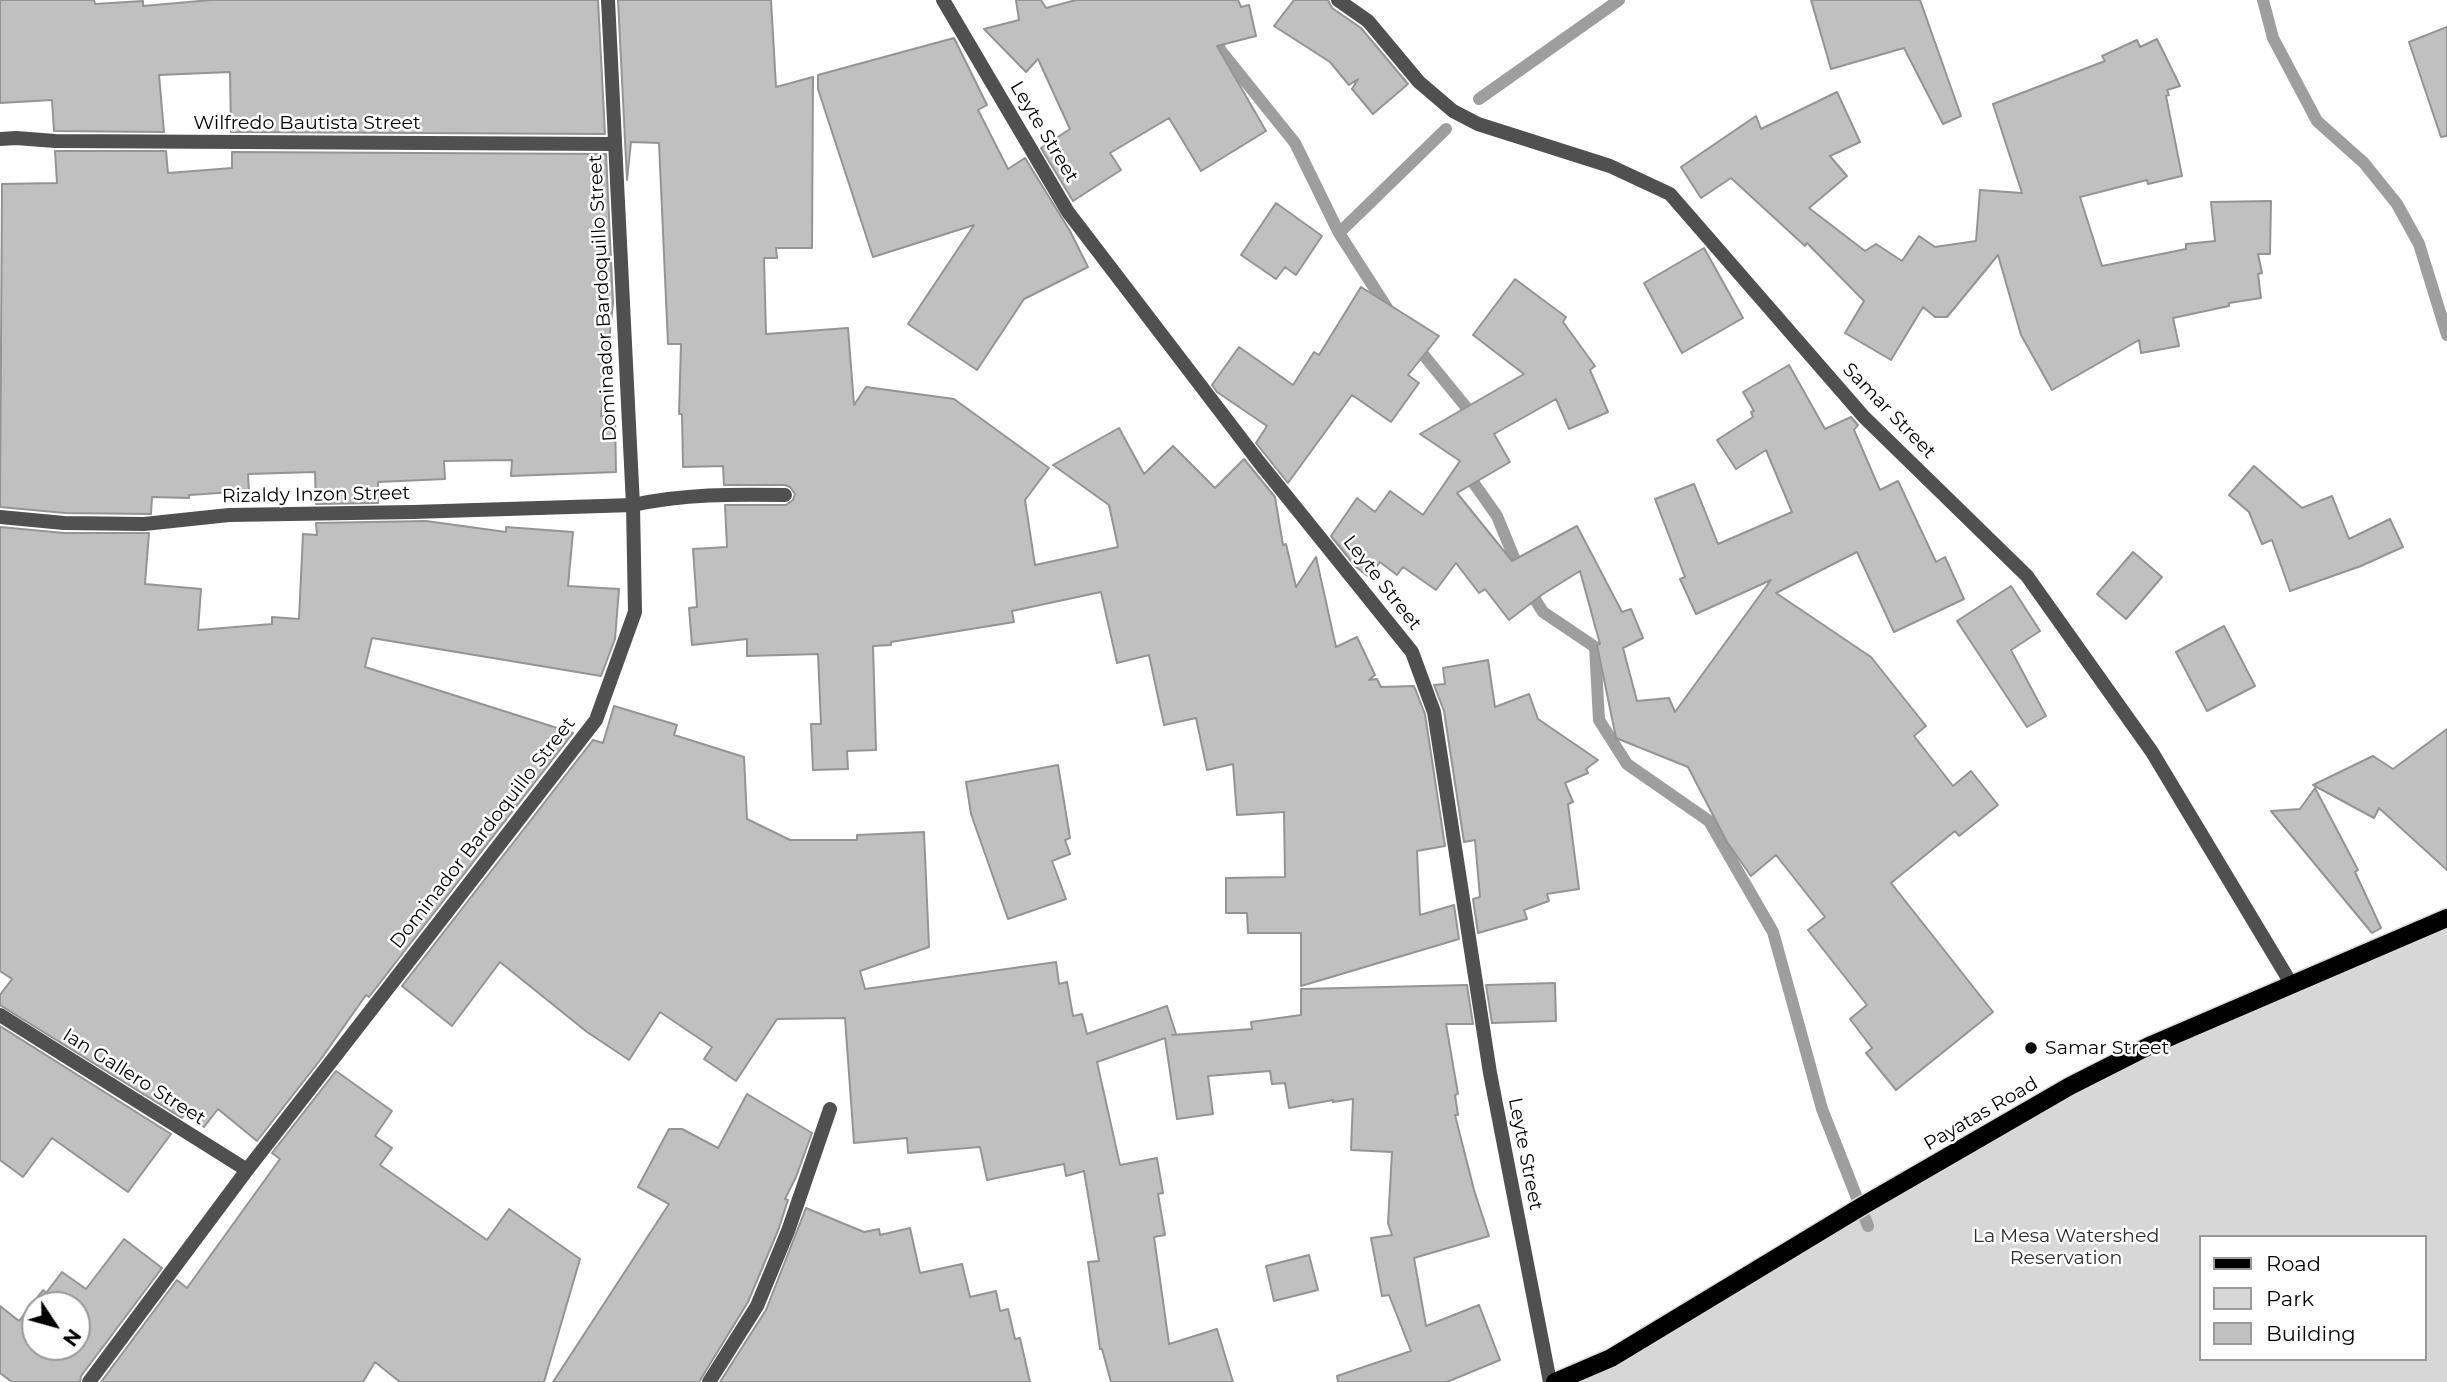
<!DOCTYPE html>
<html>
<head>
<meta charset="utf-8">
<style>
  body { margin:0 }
  #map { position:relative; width:2447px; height:1382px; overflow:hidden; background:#fff; font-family:Montserrat,sans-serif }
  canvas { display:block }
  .legend { position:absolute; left:2199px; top:1235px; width:228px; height:126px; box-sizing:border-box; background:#fff; border:2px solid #999; margin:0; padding:9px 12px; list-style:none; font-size:21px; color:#000 }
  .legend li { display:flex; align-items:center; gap:14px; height:35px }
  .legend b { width:35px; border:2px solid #999 }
  .north { position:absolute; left:21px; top:1291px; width:70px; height:70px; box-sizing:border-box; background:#fff; border:2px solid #999; border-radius:50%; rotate:126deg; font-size:19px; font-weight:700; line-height:28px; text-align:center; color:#000 }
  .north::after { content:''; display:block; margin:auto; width:24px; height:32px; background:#000; clip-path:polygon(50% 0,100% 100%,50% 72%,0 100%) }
</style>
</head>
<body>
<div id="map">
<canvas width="2447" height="1382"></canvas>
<ul class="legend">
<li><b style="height:9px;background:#000"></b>Road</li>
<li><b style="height:19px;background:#d7d7d7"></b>Park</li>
<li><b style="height:19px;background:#c0c0c0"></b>Building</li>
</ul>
<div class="north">N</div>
</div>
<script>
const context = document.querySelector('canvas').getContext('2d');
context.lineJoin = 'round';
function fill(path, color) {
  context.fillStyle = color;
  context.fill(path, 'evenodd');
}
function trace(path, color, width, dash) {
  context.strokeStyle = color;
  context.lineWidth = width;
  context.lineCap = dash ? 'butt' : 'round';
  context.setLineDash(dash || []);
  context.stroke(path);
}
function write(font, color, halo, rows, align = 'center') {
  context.font = font + ' Montserrat,sans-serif';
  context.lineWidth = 5;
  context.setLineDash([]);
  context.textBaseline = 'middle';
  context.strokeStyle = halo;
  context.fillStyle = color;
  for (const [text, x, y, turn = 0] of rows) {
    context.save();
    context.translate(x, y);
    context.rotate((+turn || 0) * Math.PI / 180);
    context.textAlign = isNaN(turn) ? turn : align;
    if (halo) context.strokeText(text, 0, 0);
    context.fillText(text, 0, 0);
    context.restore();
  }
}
const green = new Path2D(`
  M2447,918V1382H1555L2104,1070ZM2200,1237H2424V1359H2200Z`);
const stream = new Path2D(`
  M1207,0L1208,22L1221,51L1295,143L1339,233L1391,314
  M2263,0L2273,38L2317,121L2364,163L2397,204L2419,244L2447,335
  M1479,99L1619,0
  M1339,233L1446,129
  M1413,342L1466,407L1467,424
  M1471,467L1473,482L1497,516L1524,582L1543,612L1595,647L1599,720L1627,764L1709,821L1773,932L1822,1109L1868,1226`);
const building = new Path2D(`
  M0,0H94L95,4L143,1V6L211,0H598L605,134L231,132L230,72L159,75L164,132L54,131L52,100L0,103Z
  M618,0H771L776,87L813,77L812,248H776L777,258H764L766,334L848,328L854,405L866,387L954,399L1049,468L1025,500L1035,565L1118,547L1109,505L1053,465L1119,428L1144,474L1173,446L1215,488L1244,459L1275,497L1283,545L1286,544L1296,587L1316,557L1336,647L1357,637L1375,675L1369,680L1377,679L1381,687L1414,686L1425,714L1445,846L1417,851L1420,915L1454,905L1459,939L1301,986V933H1248L1247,913H1226V878L1285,877L1284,812L1237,815L1233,764L1207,770L1196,718L1164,725L1149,655L1117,663L1101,592L1012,611L1014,622L891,642V645L873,646L876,750L847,751L848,769L813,770L811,724H821L818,654L747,656V639L692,645L689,608L697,607L693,549L727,547L725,505H786L793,500L795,494L790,487L785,485H724L723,466L683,467L682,414H679L681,344H668L659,143L631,142L627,180Z
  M1016,0H1041L1046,8L1076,0H1238L1241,7L1249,5L1256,36L1217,46L1266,131L1201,171L1169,118L1110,153L1121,170L1073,201L1041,148L1070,129L1038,59L1026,72L984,29L1019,20Z
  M1294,0H1328L1332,8L1361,28L1408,84L1373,114L1352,89L1358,79L1349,85L1330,62L1274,26Z
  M1811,0H1920L1961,116L1943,124L1904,48L1831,69Z
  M2447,27V136L2441,137L2409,42Z
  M954,38L987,105L978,110L1008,169L1025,158L1070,231L1088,267L1024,299L977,370L908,324L974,225L873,257L818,89V75Z
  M2157,39L2180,86L2167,90L2169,95L2166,96L2182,176L2148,184L2147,180L2080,197L2102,266L2186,249V244L2215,241L2211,202L2271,201L2270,254H2258L2262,273L2258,274L2261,298L2229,303V306L2173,318L2179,346L2141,353L2139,340L2052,390L2021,335L1998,255L1947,317H1935L1923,307L1891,360L1845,333L1864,301L1807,243L1805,246L1731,178L1701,198L1681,167L1756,116L1761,129L1837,92L1860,142L1830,156L1847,176L1809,208L1865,251L1876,244L1902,261L1919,236L1935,247L1976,241L1980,190L2022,193L1993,104L2105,61L2102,56L2137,40L2140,47Z
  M55,151H166L168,173L232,168V152L606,154L613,303L601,416H615L616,472L511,476L512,460L444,461L445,479L378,482V503L316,504L315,472L248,474L249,491L189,495V498L152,497L151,514L65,513L0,507L2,184L57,183Z
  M1276,203L1322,236L1296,275L1285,267L1276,279L1241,255Z
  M1704,248L1743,318L1682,353L1644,283Z
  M1515,279L1566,317L1563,322L1595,366L1590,370L1608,412L1569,429L1556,399L1494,434L1510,462L1457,493L1512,561L1577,526L1622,612L1631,609L1643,638L1623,648L1637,701L1669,698L1675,712L1771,580L1696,614L1680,579L1685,577L1655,499L1694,484L1718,544L1792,512L1766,450L1736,469L1717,440L1753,417L1751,412L1754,411L1743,392L1789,365L1825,429L1851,417L1858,425L1854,430L1880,490L1898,481L1936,562L1945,557L1964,599L1894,632L1857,552L1776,593L1871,657L1926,726L1914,736L1953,786L1971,771L1998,805L1959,836L1955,831L1891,883L1993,1012L1896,1090L1866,1053L1872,1048L1850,1019L1867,1005L1808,930L1825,917L1776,855L1751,876L1727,842L1688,767L1616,738L1597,645L1600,644L1580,571L1543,594L1509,620L1485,589L1479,593L1456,563L1436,590L1403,567L1397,575L1380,562L1369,577L1356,567L1331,536L1357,498L1375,512L1390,491L1423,515L1460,461L1420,434L1524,374L1473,335Z
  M1361,287L1439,336L1408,375L1419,383L1391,422L1352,395L1288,483L1256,443L1267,426L1217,392L1212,385L1239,347L1293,385L1314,352L1319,355Z
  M2254,466L2302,508L2332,496L2349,539L2390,519L2403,547L2361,566L2290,591L2272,540L2262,544L2249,512L2229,495Z
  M426,521L506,532V527L573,532L568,586L619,589L615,639L601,676L372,638L365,667L573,733L369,997L366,995L321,1059L257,1141L218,1109L204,1127L186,1113L182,1118L0,1005V995L12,979L0,971V527L64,533H149L145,584L201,589L198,630L272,624V617L299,619L303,534L317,535L316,523Z
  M2133,552L2162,577L2126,619L2097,594Z
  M2011,586L2040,631L2011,650L2046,716L2027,727L1957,621Z
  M2224,626L2255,686L2207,711L2176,652Z
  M1488,660L1495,707L1529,694L1538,719L1598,760L1586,769L1588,773L1565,783L1573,802L1568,804L1579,889L1547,894L1549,901L1524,910L1527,919L1478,933L1473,899L1480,897L1475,840L1464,842L1444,711L1434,685L1445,684L1443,668Z
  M614,706L677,725L674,735L744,757L747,819L790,840H857V835L924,832L929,947L860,971L865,989L1056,962L1059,984L1067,982L1073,1016L1082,1014L1087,1034L1167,1006L1176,1034L1172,1035L1252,1029L1251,1022L1301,1015V989L1467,985L1473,1024H1446L1458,1094L1455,1095L1458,1115H1455L1474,1190L1489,1236L1414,1258L1426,1326L1479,1305L1500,1360L1447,1382H1338L1337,1376L1411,1351L1389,1295L1382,1296L1371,1238L1392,1235L1388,1223L1392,1152L1351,1150L1353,1099L1333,1102V1100L1289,1108L1285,1083L1272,1084L1270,1071L1208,1076L1213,1114L1177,1119L1165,1038L1097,1062L1120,1165L1157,1158L1163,1193L1158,1194L1165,1235L1154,1237L1169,1344L1217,1329L1233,1382H1111L1102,1349H1100L1088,1262L1099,1261L1084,1171L1066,1176L1064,1164L987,1180L980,1147L908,1153L907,1138L854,1143L845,1018L777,1019L736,1081L704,1059L712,1047L660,1012L629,1060L587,1032L500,962L452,1026L402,986L593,740L603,743Z
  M2447,729V870L2379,808L2374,818L2313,785L2373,756L2393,769Z
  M1058,765L1070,838L1065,840L1070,854L1052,861L1066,899L1008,919L971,814L966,782Z
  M2315,788L2358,870L2355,872L2381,928L2372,933L2271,811L2300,809Z
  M1555,983L1556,1021L1492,1023L1486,985Z
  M0,1026L171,1134L128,1192L52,1138L23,1177L0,1160Z
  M336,1071L392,1111L375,1136L392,1148L380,1165L487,1240L509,1209L580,1259L544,1382H400L375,1362L363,1382H101L177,1280L187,1288L280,1159L272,1153Z
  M747,1094L812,1133L796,1177L785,1199L788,1200L779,1228L748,1302L699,1382H553L669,1204L638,1187L669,1129H682L718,1148Z
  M806,1208L864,1232L879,1229L880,1235L910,1228L920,1273L962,1264L970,1297L996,1291L1000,1311L1008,1309L1015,1339L1020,1338L1030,1382H720L766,1310Z
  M124,1239L162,1268L81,1376L80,1382H12L0,1373V1306L19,1321L43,1290L46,1293L62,1272L86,1289ZM35,1305H77V1347H35Z
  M1309,1255L1318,1290L1274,1301L1266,1266Z`);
const minor = new Path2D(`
  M943,0L1068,212L1259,462L1412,652L1434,712L1490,1073L1550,1382
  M1338,0L1368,21L1419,82L1453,111L1478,124L1610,166L1670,194L1864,417L2027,576L2152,752L2292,985
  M0,139L16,138L55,141L614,144
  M0,517L64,523L144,524L229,515L413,512L633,505C683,494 734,494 785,495
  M0,1015L247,1170
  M89,1382L247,1170L596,720L635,612L633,505L608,0
  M709,1382L757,1306L788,1231L830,1109`);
const primary = new Path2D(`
  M1555,1382L1611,1358L1864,1205L2070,1086L2149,1046L2447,918`);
const markers = [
  [2031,1048,7,"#000"]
];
const streetNames = [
  ["Wilfredo Bautista Street",307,123],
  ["Leyte Street",1044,132,59],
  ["Dominador Bardoquillo Street",603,298,-93],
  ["Samar Street",1889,411,46],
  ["Rizaldy Inzon Street",316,495,-1],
  ["Leyte Street",1382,583,52],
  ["Dominador Bardoquillo Street",483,833,-52],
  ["Ian Gallero Street",134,1077,32],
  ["Payatas Road",1981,1114,-30],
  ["Leyte Street",1525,1154,79]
];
const poiNames = [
  ["Samar Street",2045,1048]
];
const parkNames = [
  ["La Mesa Watershed",2066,1236],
  ["Reservation",2066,1258]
];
fill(green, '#d7d7d7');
trace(stream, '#9e9e9e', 12);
fill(building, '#c0c0c0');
trace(building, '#949494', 2);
trace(primary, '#dbdbdb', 21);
trace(minor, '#505050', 14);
trace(primary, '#000', 18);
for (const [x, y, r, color] of markers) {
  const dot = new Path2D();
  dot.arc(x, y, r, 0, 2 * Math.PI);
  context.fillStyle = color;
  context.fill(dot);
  trace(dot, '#fff', 2.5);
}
write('19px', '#000', '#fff', streetNames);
write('19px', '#000', '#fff', poiNames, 'left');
write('19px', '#2e2e2e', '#fff', parkNames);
</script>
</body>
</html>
